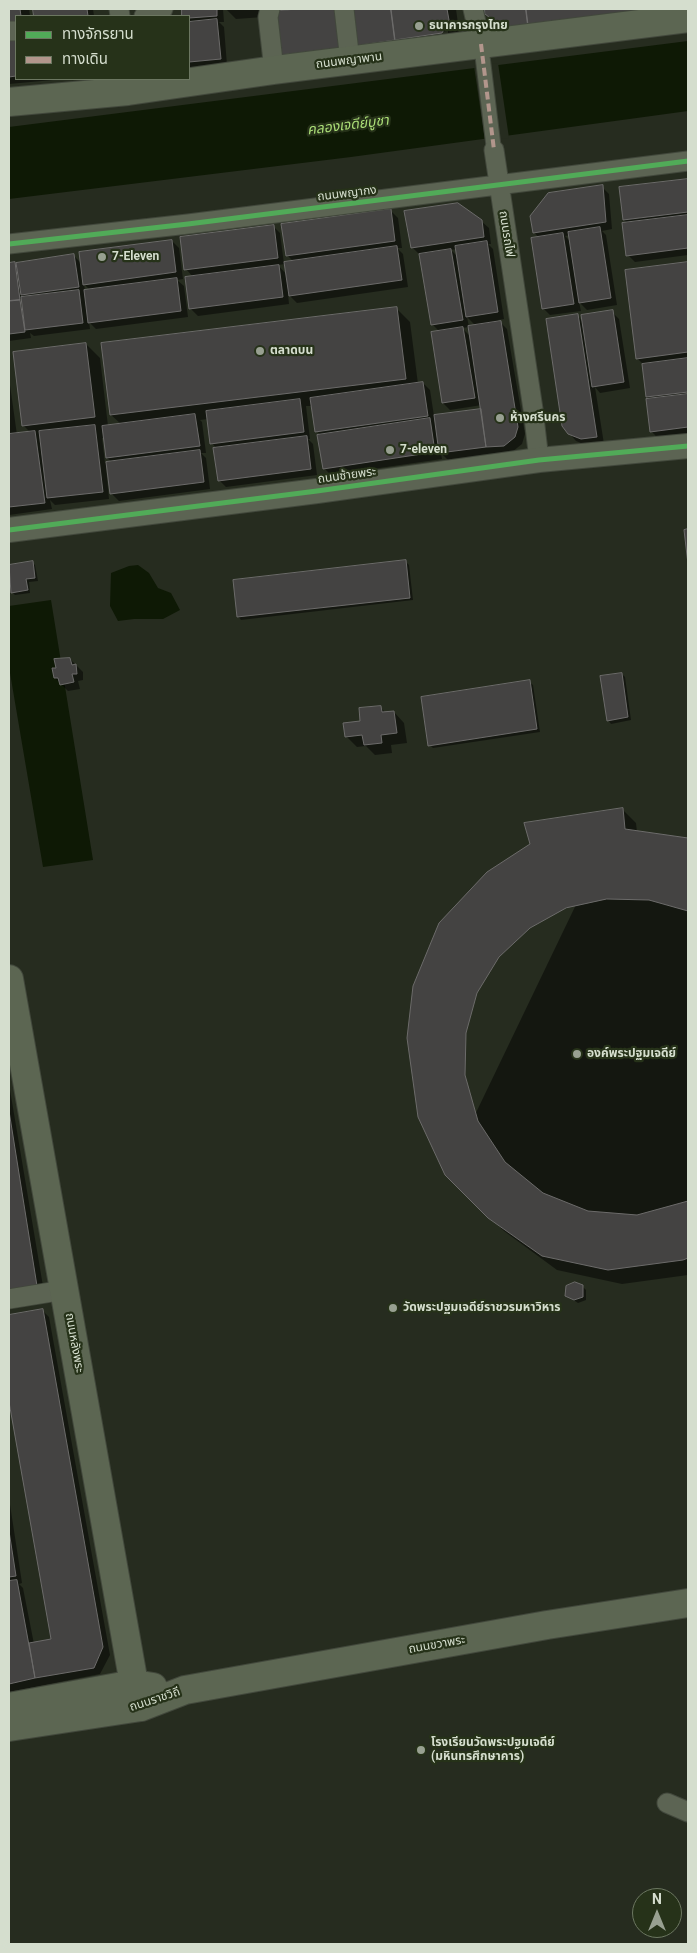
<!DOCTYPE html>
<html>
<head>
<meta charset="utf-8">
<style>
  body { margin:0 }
  #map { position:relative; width:697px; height:1953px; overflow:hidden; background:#262c1f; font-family:Roboto,"Noto Sans Thai",sans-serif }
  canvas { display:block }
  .frame { position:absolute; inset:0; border:10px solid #d5dece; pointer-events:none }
  .legend { position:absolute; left:15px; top:15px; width:175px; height:65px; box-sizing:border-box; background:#263219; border:1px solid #6c7761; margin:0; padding:6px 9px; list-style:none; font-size:15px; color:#d5dece }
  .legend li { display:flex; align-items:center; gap:10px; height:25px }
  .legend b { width:25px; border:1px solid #6c7761 }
  .north { position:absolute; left:632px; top:1888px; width:50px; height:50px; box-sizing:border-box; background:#263219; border:1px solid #6c7761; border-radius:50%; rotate:0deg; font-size:14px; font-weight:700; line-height:20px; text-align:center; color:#d5dece }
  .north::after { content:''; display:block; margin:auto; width:18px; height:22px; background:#98a091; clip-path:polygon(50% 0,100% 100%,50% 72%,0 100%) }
</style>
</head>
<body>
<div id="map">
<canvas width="697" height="1953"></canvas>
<div class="frame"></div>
<ul class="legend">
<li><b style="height:6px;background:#51ab58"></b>ทางจักรยาน</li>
<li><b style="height:6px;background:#b2968c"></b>ทางเดิน</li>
</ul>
<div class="north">N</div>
</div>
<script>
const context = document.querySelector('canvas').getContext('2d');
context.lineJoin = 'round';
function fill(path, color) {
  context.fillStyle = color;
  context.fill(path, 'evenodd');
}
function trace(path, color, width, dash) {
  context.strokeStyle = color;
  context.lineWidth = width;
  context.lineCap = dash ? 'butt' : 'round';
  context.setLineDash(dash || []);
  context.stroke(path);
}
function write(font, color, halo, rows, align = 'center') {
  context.font = font + ' Roboto,"Noto Sans Thai",sans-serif';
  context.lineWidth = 4.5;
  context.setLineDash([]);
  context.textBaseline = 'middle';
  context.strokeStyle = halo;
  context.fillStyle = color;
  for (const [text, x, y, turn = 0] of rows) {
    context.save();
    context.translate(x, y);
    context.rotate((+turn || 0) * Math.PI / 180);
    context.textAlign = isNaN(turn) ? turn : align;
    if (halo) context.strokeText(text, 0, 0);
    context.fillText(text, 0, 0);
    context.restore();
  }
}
const water = new Path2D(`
  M688,41V111L351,157L9,199V127Z
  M138,565L149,573L158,588L171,593L180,610L163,619H134L118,621L110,606L111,573L129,566Z
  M51,600L93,860L43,867L9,667V606Z`);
const pier = new Path2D(`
  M498,63L509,138L485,141L474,66Z`);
const shadow = new Path2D(`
  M9,9H29L30,16H16V35L9,36Z
  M34,9H93L94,16H35Z
  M183,9H223L224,22H219L224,27L227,65L189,69V16H183Z
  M226,9H294V11L342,9L350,54L289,62L282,55L277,16L236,19Z
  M352,9H456L459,31L453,43L363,52L356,46ZM448,31V33L404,40V37Z
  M486,9H688L487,13Z
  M16,41V79H64L9,84V42Z
  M688,180V255L635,262L628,255V224L624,220L620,189Z
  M602,187L609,194L612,229L602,231L606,235L617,305L587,310L579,302L581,311L550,315L543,308L539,238L534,232ZM570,235L571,242L565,236Z
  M391,211L398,218L402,248H397L403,254L408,287L297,303L288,294L289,304L198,316L191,309L187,278L193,277L186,269L273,226L280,233L284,264L294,262L287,255ZM285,264L287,275L278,265Z
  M481,221L489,228L491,244H488L493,249L504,319L498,320L507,329L525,434L522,444L512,452L448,460L441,453L442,459L331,475L324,468L321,436L317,431L313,406H306L310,439H308L313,444L317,475L226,487L219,480L217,449L212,443L208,419L200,420L202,422L206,453H201L206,458L210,489L119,501L112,494L108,467H106L109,499L55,505L50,500L52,509L9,515V378L17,435L31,433L23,425L86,344L100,358L108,426L121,424L111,415L103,344L396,308L410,322L418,384L423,383L430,390L434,416L483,410L482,405L450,410L443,403L440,332L432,324L419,254L412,247ZM456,249L458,257L451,250ZM467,317L476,326L471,337L462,328L469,327ZM102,438H105L107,458L112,462L105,463Z
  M172,241L179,248L183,279L177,280L184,286L188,317L96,329L89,322L90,329L34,336L30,333L31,338L9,341V265L74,256L81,263ZM84,284L91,291H85Z
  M688,263V434L658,438L651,431L650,400L647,397L643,364L637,358L626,271Z
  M612,312L619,319L630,388L600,393L595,387L604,444L589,446L576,441L569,433L577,315L583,322Z
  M405,561L409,565L413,600L241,620L238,616Z
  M32,562L35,565L38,581L29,582L30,593L15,595L12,592L11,585H9V566Z
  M70,659L83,672V680L78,681L80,689L68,691L55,678L58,669Z
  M622,674L625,677L631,720L611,724L608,720Z
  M529,682L533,685L540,732L433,748L430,745Z
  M380,707L386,713L394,712L404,723L407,743L391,745L392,753L375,755L366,746L357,747L346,736Z
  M622,809L636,823L637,832L688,840V1275L622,1284L557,1270L504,1231L446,1175Z
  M9,1084L44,1292L9,1298Z
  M582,1286L586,1290V1300L578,1303L566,1295Z
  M42,1310L49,1317L110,1655L100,1674L9,1692V1498L22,1583L19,1584L23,1588L34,1644L53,1640L9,1395V1316Z`);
const building = new Path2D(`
  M9,9H20L21,16H16V24H9Z
  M33,9H87L88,16H34Z
  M182,9H217V16L189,18L182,16Z
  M298,9H340L344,48L281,55L276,11Z
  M350,9H391L395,40L355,46Z
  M391,9H447L449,20L442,33L395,40Z
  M485,9H526L528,25L503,28L485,14Z
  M526,9H678L528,25Z
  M217,19L221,59L189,62V22Z
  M16,40V76L9,77V41Z
  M688,179V212L623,220L619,187Z
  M603,185L606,222L533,233L530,216L548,193Z
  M458,203L482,220L484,237L411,248L404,211Z
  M391,209L395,241L286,256L281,224Z
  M688,215V248L626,256L622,223Z
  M274,225L278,258L184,270L180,237Z
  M600,227L611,298L579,303L568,232Z
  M563,233L574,304L542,309L531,238Z
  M172,240L176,272L83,285L79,252Z
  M487,241L498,312L466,317L455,246Z
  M397,246L402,280L289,296L284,262Z
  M451,249L463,320L431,325L419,254Z
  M74,254L79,287L21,295L16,263Z
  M15,262L20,300L9,301V263Z
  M688,262V352L636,359L625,270Z
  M279,265L283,297L189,309L185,277Z
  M177,278L181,311L88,323L84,290Z
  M79,290L83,323L25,330L21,297Z
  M20,300L25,332L9,334V301Z
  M397,307L406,379L110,415L101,343Z
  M613,310L624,382L592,387L581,315Z
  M578,314L597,437L581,439L568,434L562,426L546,319Z
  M501,321L518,427L515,437L504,446L486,447L468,326Z
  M463,327L475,398L442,403L431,332Z
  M86,343L95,417L22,426L13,352Z
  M688,358V392L646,397L642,364Z
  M423,382L428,416L315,432L310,398Z
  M688,394V427L650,432L646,399Z
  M300,399L304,432L210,444L206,411Z
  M481,409L486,447L439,453L434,415Z
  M195,414L200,446L106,458L102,426Z
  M430,418L435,452L323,469L317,435Z
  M95,425L103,492L47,498L39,431Z
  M35,431L45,503L9,507V434Z
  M307,436L311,469L218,481L213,448Z
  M200,450L204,482L110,494L106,462Z
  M688,529V564L684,530Z
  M406,560L410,598L237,617L233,580Z
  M33,561L35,578L26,579L28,590L11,593L9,565Z
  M70,658L72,665L76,664L77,674H72L74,682L60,685L58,678H54L52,668H56L54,659Z
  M622,673L628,717L607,721L600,676Z
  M530,680L537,729L428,746L421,697Z
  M381,706L382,712L394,711L397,733L381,735L382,743L364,745L362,735L345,737L343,723L360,721L359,708Z
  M623,808L625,829L688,838V1258L683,1260L608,1270L542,1256L488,1218L445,1175L418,1117L407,1038L413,986L439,923L487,872L530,844L524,823Z
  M607,899L649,900L688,911V1201L637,1215L588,1211L543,1193L505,1162L478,1121L465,1075L466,1033L477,993L499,957L530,928L566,908Z
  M9,1111L37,1286L9,1290Z
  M575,1282L583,1285V1297L574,1300L565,1296L566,1286Z
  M43,1309L103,1647L94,1668L35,1678L29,1643L51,1639L9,1402V1315Z
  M9,1531L16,1576L9,1577Z
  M17,1580L35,1678L9,1684V1581Z`);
const pedestrian = new Path2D(`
  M481,44L494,150`);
const minor = new Path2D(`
  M119,9L120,16
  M270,9L268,17L274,70
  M344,9L350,61
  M473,9L481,44
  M144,16L156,14L163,9
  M9,31H16
  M494,150L533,409L539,460
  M9,244L188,224L688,161
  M9,1299L64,1290
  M667,1803L688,1812`);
const tertiary = new Path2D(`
  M9,530L317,491L539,460L688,446`);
const secondary = new Path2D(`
  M9,102L128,91L274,70L688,18
  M9,979L134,1684L141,1707
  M9,1707L134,1684L153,1687
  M9,1727L141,1707L185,1690L547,1625L688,1603`);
const quiet = new Path2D(`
  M481,44L494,150`);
const cycleway = new Path2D(`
  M9,244L188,224L688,161
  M9,530L317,491L539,460L688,446`);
const markers = [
  [419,26,5,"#98a091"],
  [102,257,5,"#98a091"],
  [260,351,5,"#98a091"],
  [500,418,5,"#98a091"],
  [390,450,5,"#98a091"],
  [577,1054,5,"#98a091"],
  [393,1308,5,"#98a091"],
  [421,1750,5,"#98a091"]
];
const poiNames = [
  ["ธนาคารกรุงไทย",429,26],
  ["7-Eleven",112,257],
  ["ตลาดบน",270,351],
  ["ห้างศรีนคร",510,418],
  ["7-eleven",400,450],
  ["องค์พระปฐมเจดีย์",587,1054],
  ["วัดพระปฐมเจดีย์ราชวรมหาวิหาร",403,1308],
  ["โรงเรียนวัดพระปฐมเจดีย์",431,1743],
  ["(มหินทรศึกษาคาร)",431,1757]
];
const streetNames = [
  ["ถนนพญาพาน",349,61,-7],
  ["ถนนพญากง",347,194,-7],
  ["ถนนรถไฟ",506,234,81],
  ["ถนนซ้ายพระ",347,476,-8],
  ["ถนนหลังพระ",74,1343,80],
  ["ถนนขวาพระ",437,1645,-10],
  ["ถนนราชวิถี",155,1700,-18]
];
const waterNames = [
  ["คลองเจดีย์บูชา",348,126,-7]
];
fill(water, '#0e1905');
fill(pier, '#262c1f');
fill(shadow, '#0007');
fill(building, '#444342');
trace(building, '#6c6b6a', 1);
trace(pedestrian, '#42483c', 16);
trace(minor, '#42483c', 21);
trace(tertiary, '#42483c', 26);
trace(secondary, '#42483c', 30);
trace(pedestrian, '#5c6453', 14);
trace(minor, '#5c6453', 19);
trace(tertiary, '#5c6453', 24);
trace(secondary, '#5c6652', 28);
trace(quiet, '#b2968c', 4, [8, 4]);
trace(cycleway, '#51ab58', 5);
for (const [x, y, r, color] of markers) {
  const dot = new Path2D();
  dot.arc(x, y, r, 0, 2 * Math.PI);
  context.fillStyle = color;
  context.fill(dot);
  trace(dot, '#263219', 2);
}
write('bold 12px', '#d5dece', '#263219', poiNames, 'left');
write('12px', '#d5dece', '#263219', streetNames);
write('italic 14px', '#acdf78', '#263219', waterNames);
</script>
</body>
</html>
